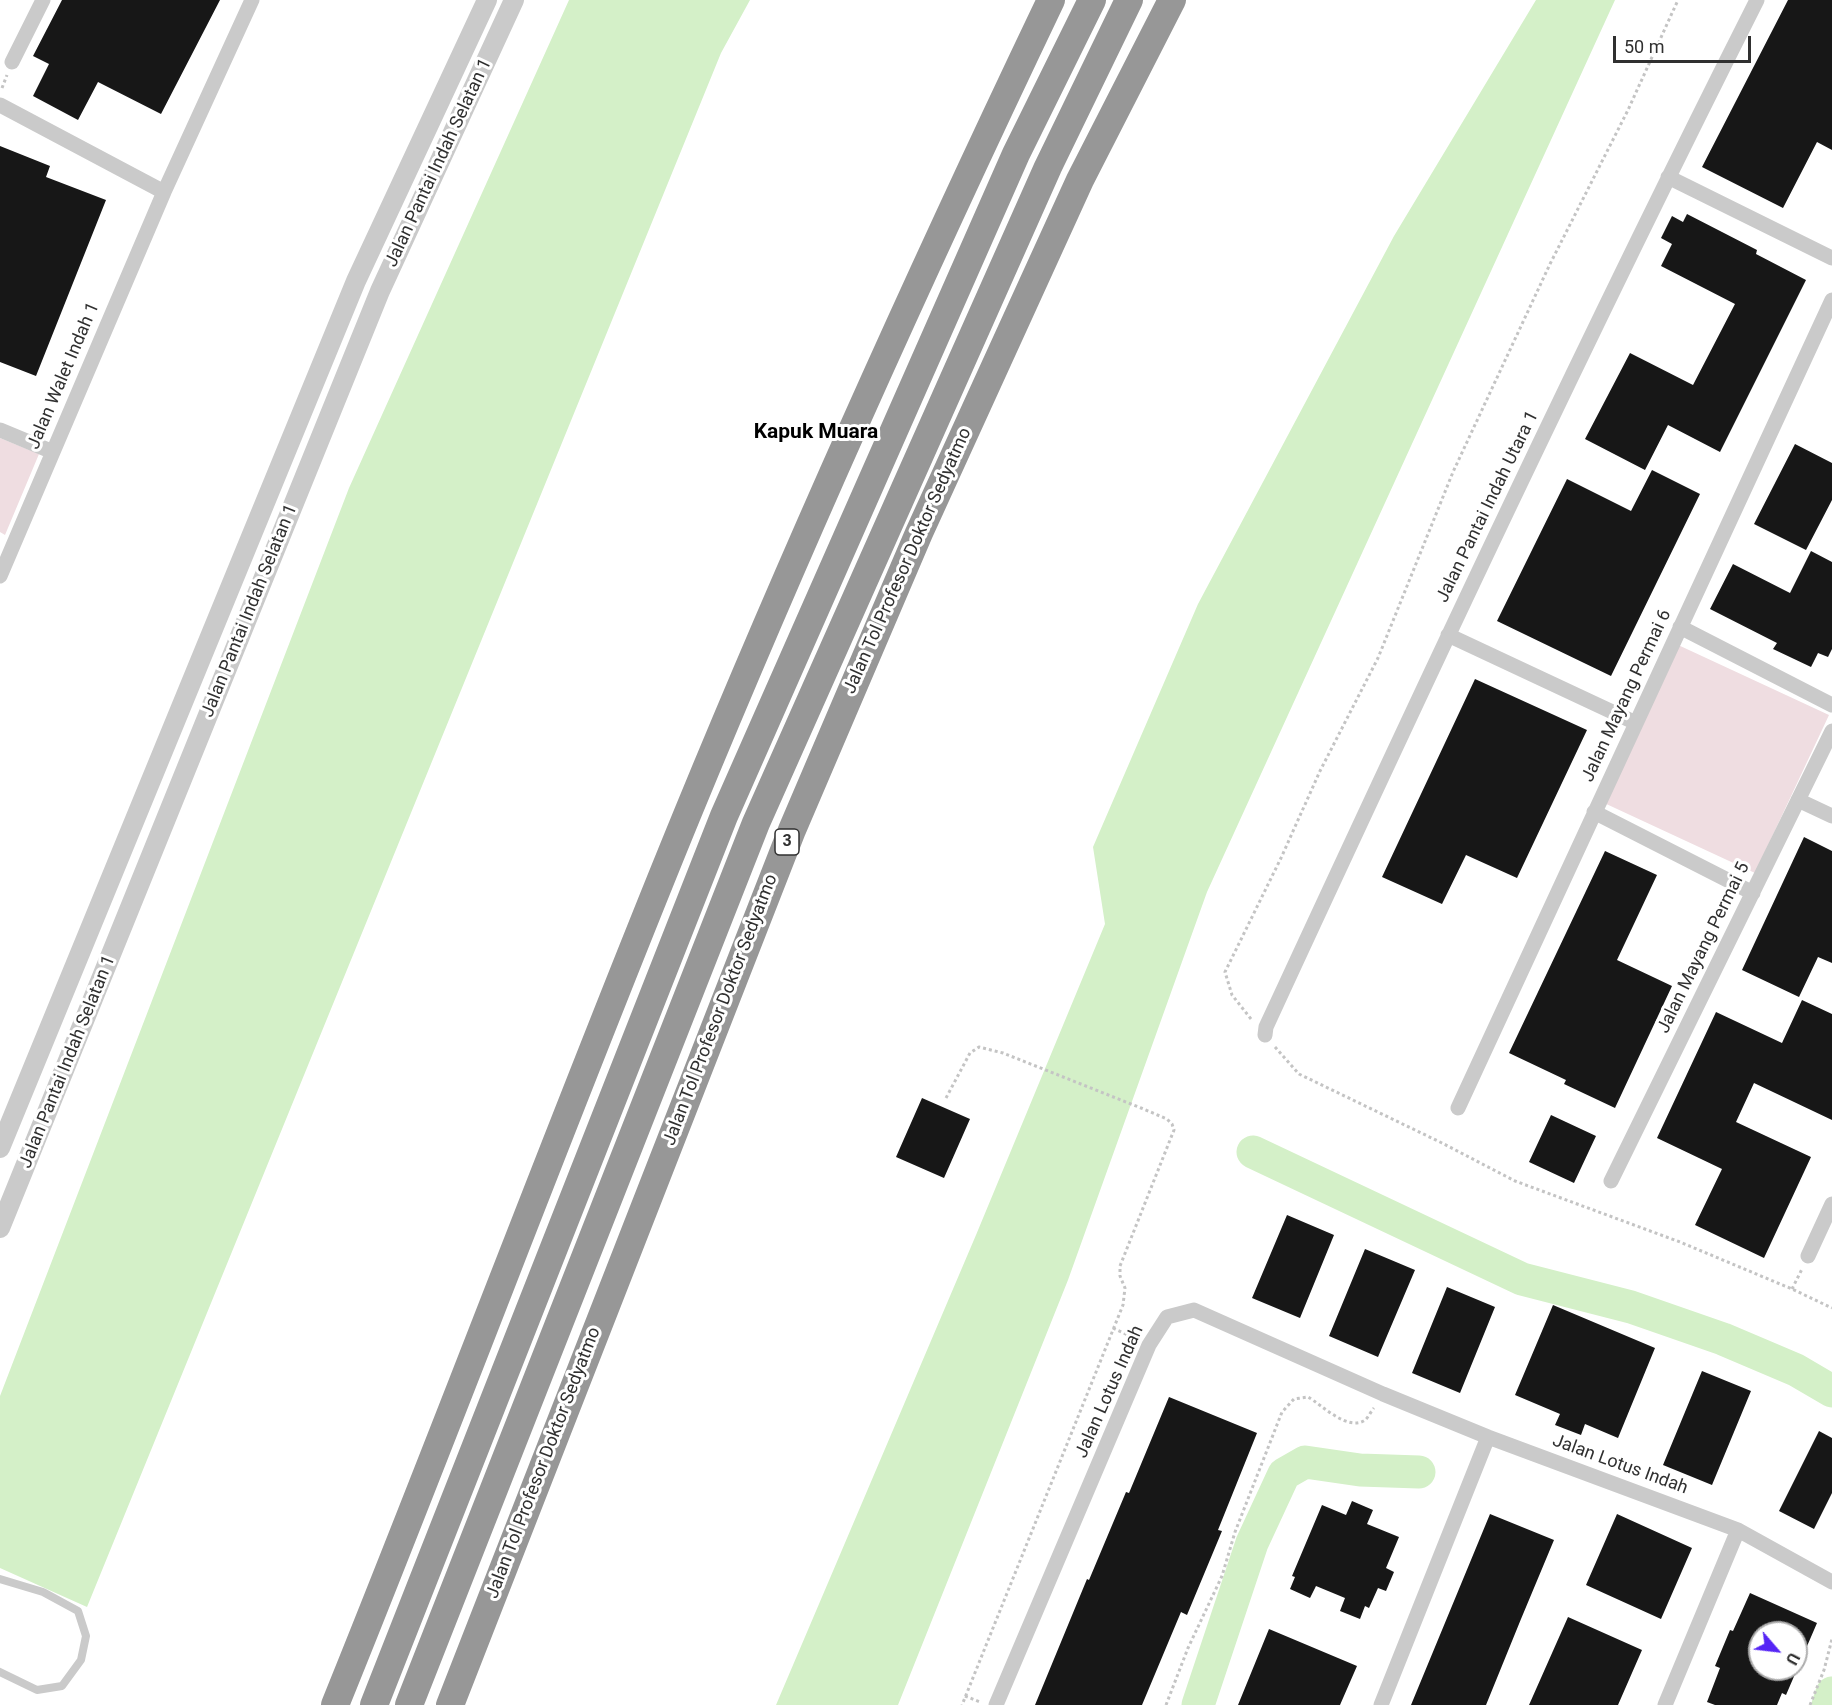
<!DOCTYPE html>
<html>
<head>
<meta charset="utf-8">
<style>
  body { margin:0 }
  #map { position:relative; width:1832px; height:1705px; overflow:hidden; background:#fff; font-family:Roboto,sans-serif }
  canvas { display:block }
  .north { position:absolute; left:1748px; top:1621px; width:60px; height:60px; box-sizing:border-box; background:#fff; border:2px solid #acacac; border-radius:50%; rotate:118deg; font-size:16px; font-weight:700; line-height:24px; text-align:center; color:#303030 }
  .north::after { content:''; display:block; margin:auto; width:21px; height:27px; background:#5525f5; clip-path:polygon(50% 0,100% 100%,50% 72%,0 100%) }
  .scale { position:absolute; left:1613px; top:36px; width:138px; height:27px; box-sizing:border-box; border:3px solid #303030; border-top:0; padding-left:8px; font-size:18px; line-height:21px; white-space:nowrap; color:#303030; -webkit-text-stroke:4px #fff; paint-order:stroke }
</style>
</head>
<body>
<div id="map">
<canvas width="1832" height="1705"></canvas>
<div class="north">U</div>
<div class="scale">50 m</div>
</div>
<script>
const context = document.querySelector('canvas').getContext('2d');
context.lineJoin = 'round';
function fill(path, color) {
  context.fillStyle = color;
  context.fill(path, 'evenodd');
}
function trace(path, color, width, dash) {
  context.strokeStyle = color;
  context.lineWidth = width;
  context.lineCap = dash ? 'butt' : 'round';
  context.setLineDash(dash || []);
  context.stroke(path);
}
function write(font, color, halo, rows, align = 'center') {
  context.font = font + ' Roboto,sans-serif';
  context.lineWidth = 6;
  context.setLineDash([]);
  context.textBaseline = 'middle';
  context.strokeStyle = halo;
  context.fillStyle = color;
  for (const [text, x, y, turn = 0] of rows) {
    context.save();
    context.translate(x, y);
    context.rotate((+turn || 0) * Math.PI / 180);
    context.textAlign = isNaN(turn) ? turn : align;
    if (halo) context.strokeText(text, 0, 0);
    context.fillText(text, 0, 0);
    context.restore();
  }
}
const green = new Path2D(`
  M0,438L39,454L5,535L0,532Z
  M1676,644L1829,715L1755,873L1602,802Z`);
const water = new Path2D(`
  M569,0H750L721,53L87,1607L0,1568V1396L349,488Z
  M1536,0H1615L1207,892L1068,1280L898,1705H776L976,1235L1105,924L1093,847L1198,604L1394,236Z`);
const river = new Path2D(`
  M1253,1152L1522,1279L1631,1307L1723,1339L1796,1370L1832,1391
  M1198,1705L1252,1543L1284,1474L1305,1462L1360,1470L1419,1472
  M1828,1705L1832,1693`);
const building = new Path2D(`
  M62,0H220L161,114L98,82L78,120L33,96L49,64L33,56Z
  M1788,0H1832V150L1817,142L1783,208L1702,167Z
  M0,146L50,166L46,177L106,200L36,376L0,362Z
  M1687,214L1757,250L1756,254L1806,280L1720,452L1668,425L1645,470L1585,439L1630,353L1693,385L1735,304L1661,266L1672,244L1661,238L1672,216L1683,222Z
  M1795,444L1832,463V500L1806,550L1754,524Z
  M1652,470L1700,494L1611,676L1497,621L1567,479L1631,511Z
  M1811,551L1832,562V649L1828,657L1818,653L1811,667L1773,649L1777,643L1710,609L1733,564L1790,593Z
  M1475,679L1587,730L1517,878L1466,855L1442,904L1382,877Z
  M1804,837L1832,851V963L1818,957L1799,997L1742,970Z
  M1605,851L1657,875L1617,960L1672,986L1615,1108L1564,1084L1566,1080L1509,1053Z
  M1802,1000L1832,1014V1120L1754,1083L1736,1122L1811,1157L1764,1258L1695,1225L1722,1169L1657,1138L1716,1012L1782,1043Z
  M922,1098L970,1119L944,1178L896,1157Z
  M1551,1115L1596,1136L1574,1183L1529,1162Z
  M1287,1215L1334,1235L1300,1318L1252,1298Z
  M1365,1249L1415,1270L1378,1357L1329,1336Z
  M1447,1287L1495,1307L1460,1393L1412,1373Z
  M1553,1305L1655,1348L1618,1438L1585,1424L1581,1435L1555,1425L1560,1414L1515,1395Z
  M1702,1371L1751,1391L1712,1485L1663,1465Z
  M1169,1397L1257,1433L1218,1530L1222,1531L1187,1615L1181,1612L1142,1705H1035L1087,1579L1089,1580L1126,1492L1129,1493Z
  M1819,1431L1832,1438V1493L1814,1529L1779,1511Z
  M1352,1501L1373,1510L1367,1524L1399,1537L1386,1568L1394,1572L1386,1591L1378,1588L1369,1608L1365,1606L1360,1619L1340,1611L1345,1598L1316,1586L1310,1598L1290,1589L1295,1577L1292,1576L1322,1505L1346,1515Z
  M1490,1514L1554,1540L1521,1619L1486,1705H1411Z
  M1617,1514L1692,1548L1661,1619L1586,1585Z
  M1750,1593L1817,1623L1786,1695L1782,1693L1777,1705H1715L1707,1702L1720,1668L1715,1666L1730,1630L1733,1631ZM1760,1633H1796V1669H1760Z
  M1568,1617L1642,1650L1618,1705H1529Z
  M1269,1629L1357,1666L1340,1705H1238Z`);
const path = new Path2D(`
  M2,88L7,75
  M1251,1019L1232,995L1225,972L1281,858L1320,771L1378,658L1453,472L1550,264L1628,110L1678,0
  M1275,1047L1299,1074L1442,1143L1515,1181L1680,1242L1792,1289L1832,1308
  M946,1098L970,1053L979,1047L1003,1053L1141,1108L1167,1119L1172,1124L1174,1130L1120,1266V1276L1125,1288L1123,1305L962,1705
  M1792,1289L1802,1269
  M1113,1328L1134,1338
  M965,1696L980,1702
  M1166,1705L1188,1648L1222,1576L1235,1532L1282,1412L1294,1399L1308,1397C1322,1405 1348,1432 1365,1420C1368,1418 1371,1411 1374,1408
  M1810,1705L1824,1670L1832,1639`);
const service = new Path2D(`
  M0,1579L43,1592L78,1611L86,1636L81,1660L62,1686L37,1690L0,1672`);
const minor = new Path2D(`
  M12,62L43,0
  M0,105L164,192
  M1668,177L1832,258
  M0,430L53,452
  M0,576L164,192L252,0
  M1680,627L1832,705
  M1448,635L1636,723
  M1798,800L1832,816
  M1594,812L1753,893
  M1265,1035L1266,1027C1425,683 1586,339 1757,0
  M1458,1108L1832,300
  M1611,1181L1832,731
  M1808,1256L1832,1204
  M996,1705L1149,1345L1167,1317L1194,1310L1383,1394L1488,1437L1738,1530L1832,1582
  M1381,1705L1488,1437
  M1665,1705L1738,1530`);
const tertiary = new Path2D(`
  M0,1148L356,281L487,0
  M0,1228L380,291L514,0`);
const motorway = new Path2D(`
  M335,1705C455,1409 566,1110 687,815C800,540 923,268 1051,0
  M374,1705L724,816L1016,154L1092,0
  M409,1705L756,823L1048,167L1129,0
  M450,1705L792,830L919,533L1080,180L1172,0`);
const shields = [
  [787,842,24]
];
const shieldNames = [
  ["3",787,842]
];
const streetNames = [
  ["Jalan Pantai Indah Selatan 1",439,163,-65],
  ["Jalan Walet Indah 1",64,376,-67],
  ["Jalan Pantai Indah Utara 1",1488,507,-64],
  ["Jalan Tol Profesor Doktor Sedyatmo",908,561,-66],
  ["Jalan Pantai Indah Selatan 1",250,611,-68],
  ["Jalan Mayang Permai 6",1627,696,-65],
  ["Jalan Mayang Permai 5",1704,948,-64],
  ["Jalan Tol Profesor Doktor Sedyatmo",721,1010,-69],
  ["Jalan Pantai Indah Selatan 1",68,1062,-68],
  ["Jalan Lotus Indah",1110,1392,-66],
  ["Jalan Tol Profesor Doktor Sedyatmo",544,1463,-69],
  ["Jalan Lotus Indah",1620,1465,20]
];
const quarterNames = [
  ["Kapuk Muara",816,433]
];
fill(green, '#efdde1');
fill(water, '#d4f0c8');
trace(river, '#d4f0c8', 33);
fill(building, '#171717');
trace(path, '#c4c4c4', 3, [3, 3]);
trace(service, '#cacaca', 8);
trace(minor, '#cacaca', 15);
trace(tertiary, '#cacaca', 20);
trace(motorway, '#979797', 28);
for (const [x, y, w] of shields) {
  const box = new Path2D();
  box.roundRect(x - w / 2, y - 13, w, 26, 4.5);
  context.fillStyle = '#fff';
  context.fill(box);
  trace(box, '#303030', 1.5);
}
write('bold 16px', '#303030', null, shieldNames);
write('18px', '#303030', '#fff', streetNames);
write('bold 21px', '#000', '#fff', quarterNames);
</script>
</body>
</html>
